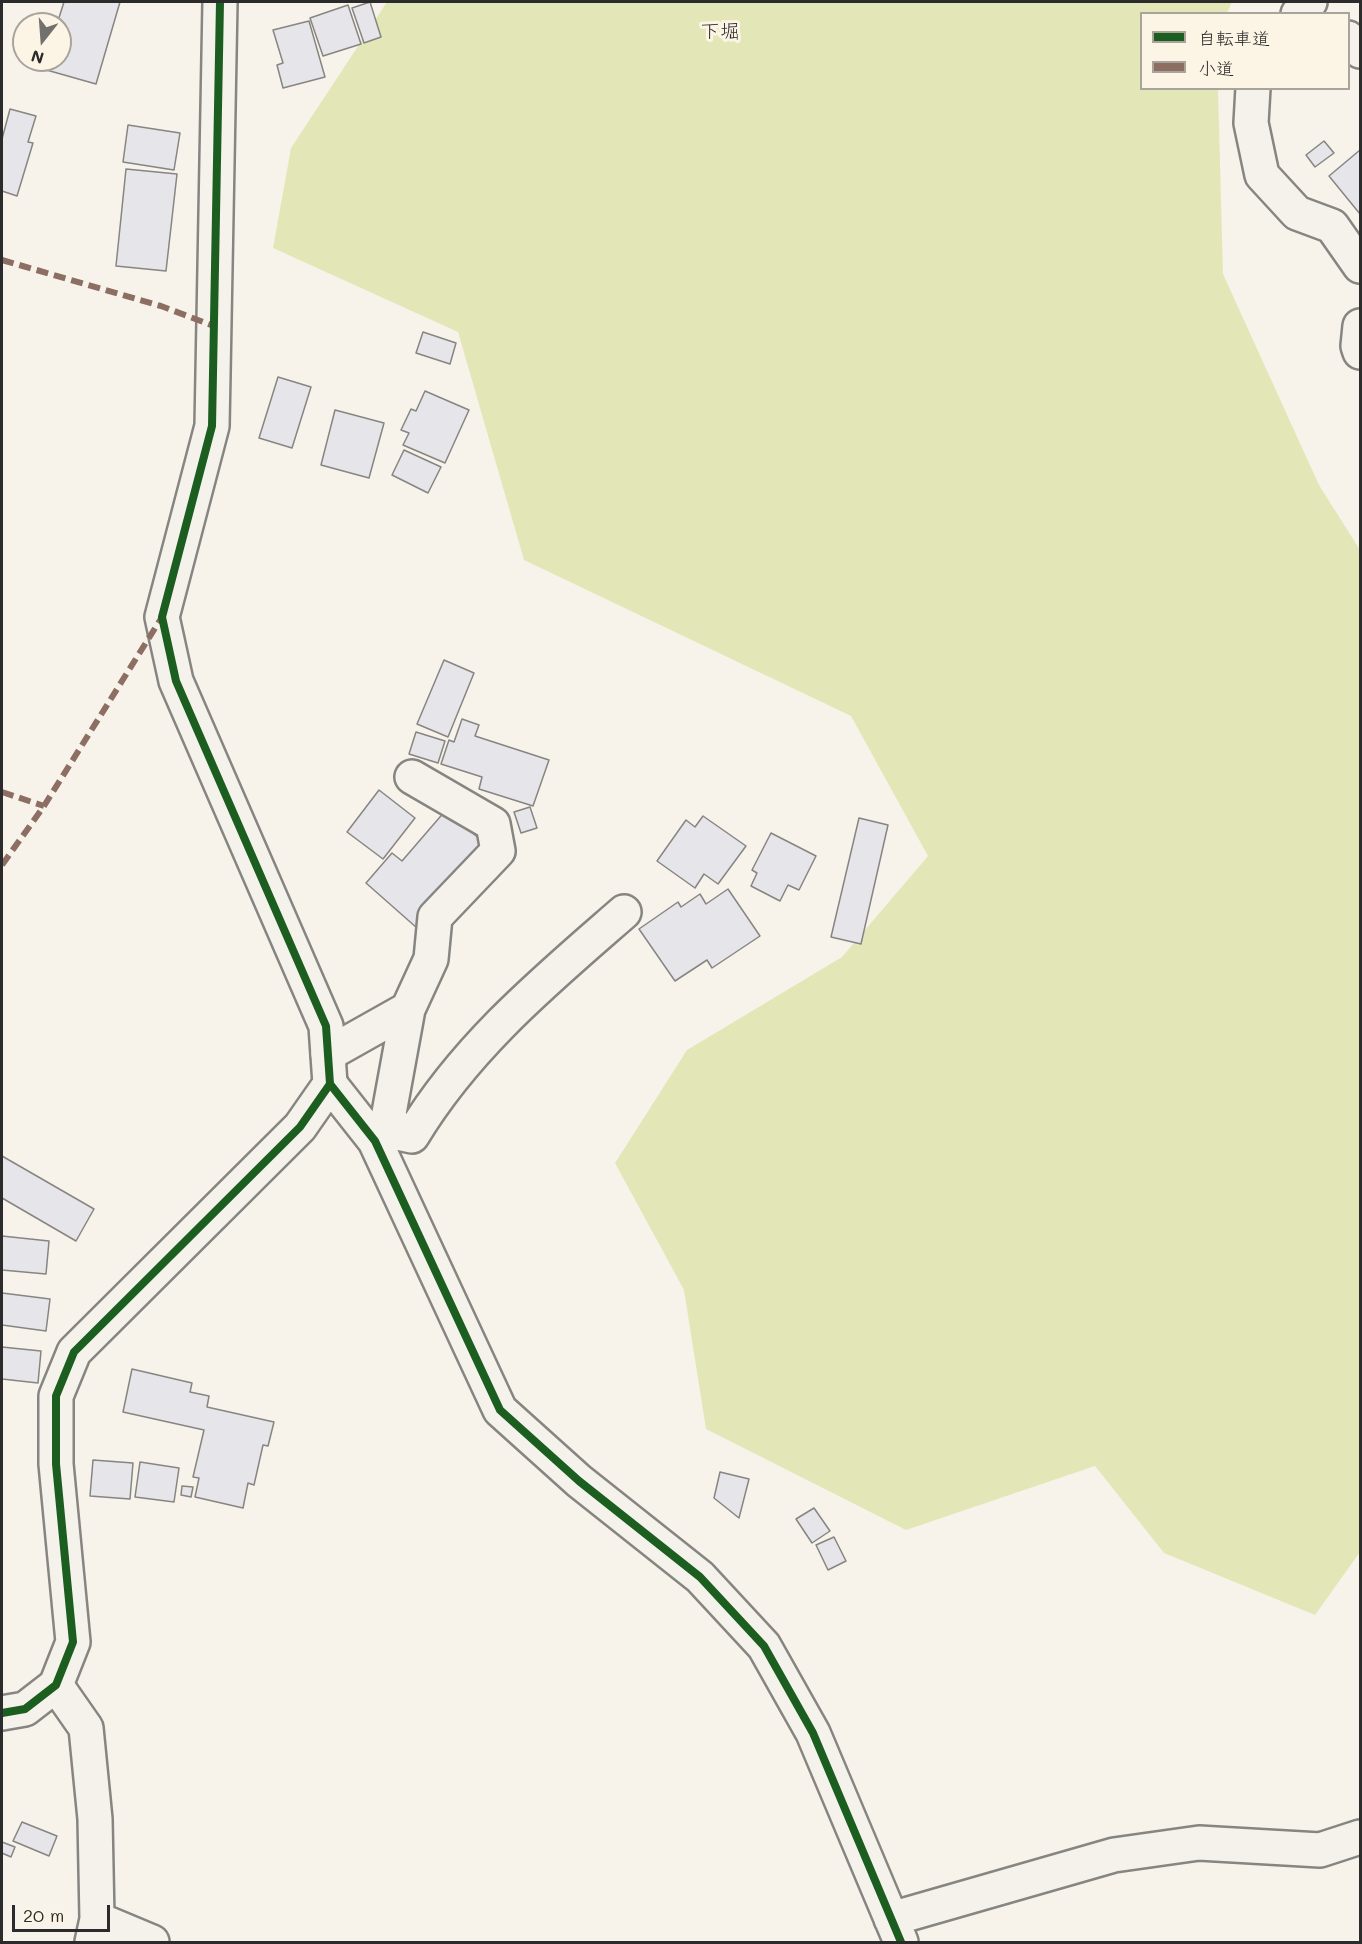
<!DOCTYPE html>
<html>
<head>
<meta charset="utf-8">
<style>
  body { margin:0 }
  #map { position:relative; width:1362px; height:1944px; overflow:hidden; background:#f7f3ea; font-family:Mali,"Klee One",sans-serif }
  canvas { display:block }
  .frame { position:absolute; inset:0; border:3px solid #2b2b2b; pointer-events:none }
  .legend { position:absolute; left:1140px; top:12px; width:210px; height:78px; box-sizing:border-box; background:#fcf5e5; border:2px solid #a8a49b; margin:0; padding:8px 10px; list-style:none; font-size:18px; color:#2b2b2b }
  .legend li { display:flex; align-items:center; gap:12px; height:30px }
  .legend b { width:30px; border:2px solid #a8a49b }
  .north { position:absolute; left:12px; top:12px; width:60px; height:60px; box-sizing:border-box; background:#fcf5e5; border:2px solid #a8a49b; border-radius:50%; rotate:197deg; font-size:16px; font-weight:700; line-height:24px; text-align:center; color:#2b2b2b }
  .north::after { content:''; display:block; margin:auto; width:21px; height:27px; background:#72716e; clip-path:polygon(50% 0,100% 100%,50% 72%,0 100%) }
  .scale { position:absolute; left:12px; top:1905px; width:98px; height:27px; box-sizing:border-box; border:3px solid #2b2b2b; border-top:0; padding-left:8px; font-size:18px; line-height:21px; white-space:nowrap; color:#2b2b2b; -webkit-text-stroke:4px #fcf5e5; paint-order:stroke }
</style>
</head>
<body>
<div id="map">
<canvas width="1362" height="1944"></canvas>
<div class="frame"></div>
<ul class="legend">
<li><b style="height:8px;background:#1b5e20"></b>自転車道</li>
<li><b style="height:8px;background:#8d6e63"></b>小道</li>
</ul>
<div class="north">N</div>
<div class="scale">20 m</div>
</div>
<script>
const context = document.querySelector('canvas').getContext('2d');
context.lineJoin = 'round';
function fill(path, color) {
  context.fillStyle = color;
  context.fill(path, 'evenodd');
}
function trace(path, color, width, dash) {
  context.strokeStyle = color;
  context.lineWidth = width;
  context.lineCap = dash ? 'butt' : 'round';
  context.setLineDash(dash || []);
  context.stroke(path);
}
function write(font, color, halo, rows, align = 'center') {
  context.font = font + ' Mali,"Klee One",sans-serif';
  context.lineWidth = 6;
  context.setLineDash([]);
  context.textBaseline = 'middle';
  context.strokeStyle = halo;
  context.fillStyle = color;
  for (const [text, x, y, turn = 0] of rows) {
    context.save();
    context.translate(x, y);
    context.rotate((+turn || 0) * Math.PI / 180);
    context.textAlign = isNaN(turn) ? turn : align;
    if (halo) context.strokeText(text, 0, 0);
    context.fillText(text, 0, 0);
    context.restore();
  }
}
const green = new Path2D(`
  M387,2H1232L1227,13L1142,14V88L1218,89L1223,274L1319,485L1360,550V1552L1315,1615L1164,1553L1095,1466L906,1530L706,1429L684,1290L615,1163L687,1050L842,957L928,856L851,716L524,560L458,332L273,248L291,148Z`);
const building = new Path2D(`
  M64,2H120L96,84L43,69L46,60H60V24H57Z
  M370,2L381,37L364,43L352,8Z
  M348,5L361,44L323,56L310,18Z
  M309,21L325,77L283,88L277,65L283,63L273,30Z
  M10,109L36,116L28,142L33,143L17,196L2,191V139Z
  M128,125L180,133L174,170L123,162Z
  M1324,141L1334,153L1315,167L1306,155Z
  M1360,150V214L1329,176Z
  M126,169L177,174L166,271L116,266Z
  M423,332L456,343L450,364L416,353Z
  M278,377L311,387L292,448L259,438Z
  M425,391L469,410L445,463L403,445L409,433L401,430L411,409L416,411Z
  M335,410L384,423L369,478L321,465Z
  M404,450L441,467L428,493L392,475Z
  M444,660L474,673L448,737L417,724Z
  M462,719L479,725L475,736L549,760L533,806L479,789L482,777L441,764L449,740L454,742Z
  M416,732L445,741L438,763L409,754Z
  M379,790L415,818L383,859L347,832Z
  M530,807L537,828L521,833L514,812Z
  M446,810L489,847L445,898L437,890L427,901L435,908L417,928L366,883L392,853L402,861Z
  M703,816L746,846L718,884L704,874L695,888L657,861L686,820L695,827Z
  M859,818L888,825L861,944L831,937Z
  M771,833L816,856L799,890L788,885L780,901L751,886L757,873L752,870Z
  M728,889L760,936L712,968L707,960L675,981L639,929L678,902L681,907L700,894L706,904Z
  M2,1156L94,1209L76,1241L2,1198Z
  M2,1236L49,1241L46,1274L2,1270Z
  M2,1293L50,1299L46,1331L2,1325Z
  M2,1347L41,1351L38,1383L2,1379Z
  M132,1369L192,1383L190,1392L209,1396L207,1407L274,1422L268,1446L263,1445L254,1485L248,1483L243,1508L195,1497L199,1478L193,1477L204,1430L123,1412Z
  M93,1460L133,1463L130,1499L90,1496Z
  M140,1462L179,1468L174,1502L135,1497Z
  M720,1472L749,1479L739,1518L714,1498Z
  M182,1486L193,1487L191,1497L181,1495Z
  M814,1508L830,1531L812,1543L796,1519Z
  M834,1537L846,1561L828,1570L816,1545Z
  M22,1822L57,1836L49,1856L13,1841Z
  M2,1842L15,1847L11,1857L2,1853Z`);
const minor = new Path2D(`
  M1298,14L1310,2
  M1348,38L1360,51
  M1253,88L1251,123L1262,175L1297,213L1332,226L1360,266
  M1360,326L1358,346L1360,352
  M408,1009L389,1113L393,1132L412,1136C466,1046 546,980 624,912
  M328,1054L408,1009L431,959L435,917L498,851L493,824L412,777
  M330,1084L375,1141L500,1410L579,1481L700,1577L764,1646L813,1733L901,1942
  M56,1685L86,1728L95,1819L97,1919L92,1942
  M97,1919L152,1942
  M891,1919L1114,1855L1199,1843L1320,1850L1360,1837`);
const tertiary = new Path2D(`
  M2,1713L25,1709L56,1685L73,1642L56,1464V1396L74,1352L300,1127L330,1084L326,1026L176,681L162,617L212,426L220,2`);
const quiet = new Path2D(`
  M2,260L161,306L214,326
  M2,792L44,806
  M2,865L44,806L162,617`);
const cycleway = new Path2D(`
  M330,1084L375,1141L500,1410L579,1481L700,1577L764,1646L813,1733L901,1942
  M2,1713L25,1709L56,1685L73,1642L56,1464V1396L74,1352L300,1127L330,1084L326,1026L176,681L162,617L212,426L220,2`);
const quarterNames = [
  ["下堀",720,32]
];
fill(green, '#e3e7b8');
fill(building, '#e6e5e9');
trace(building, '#878581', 1.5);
trace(minor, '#878581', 38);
trace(tertiary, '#878581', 38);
trace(minor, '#f5f2ec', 33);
trace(tertiary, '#f5f2ec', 33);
trace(quiet, '#8d6e63', 6, [12, 6]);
trace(cycleway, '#1b5e20', 8);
write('20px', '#2b2b2b', '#fcf5e5', quarterNames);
</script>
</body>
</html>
